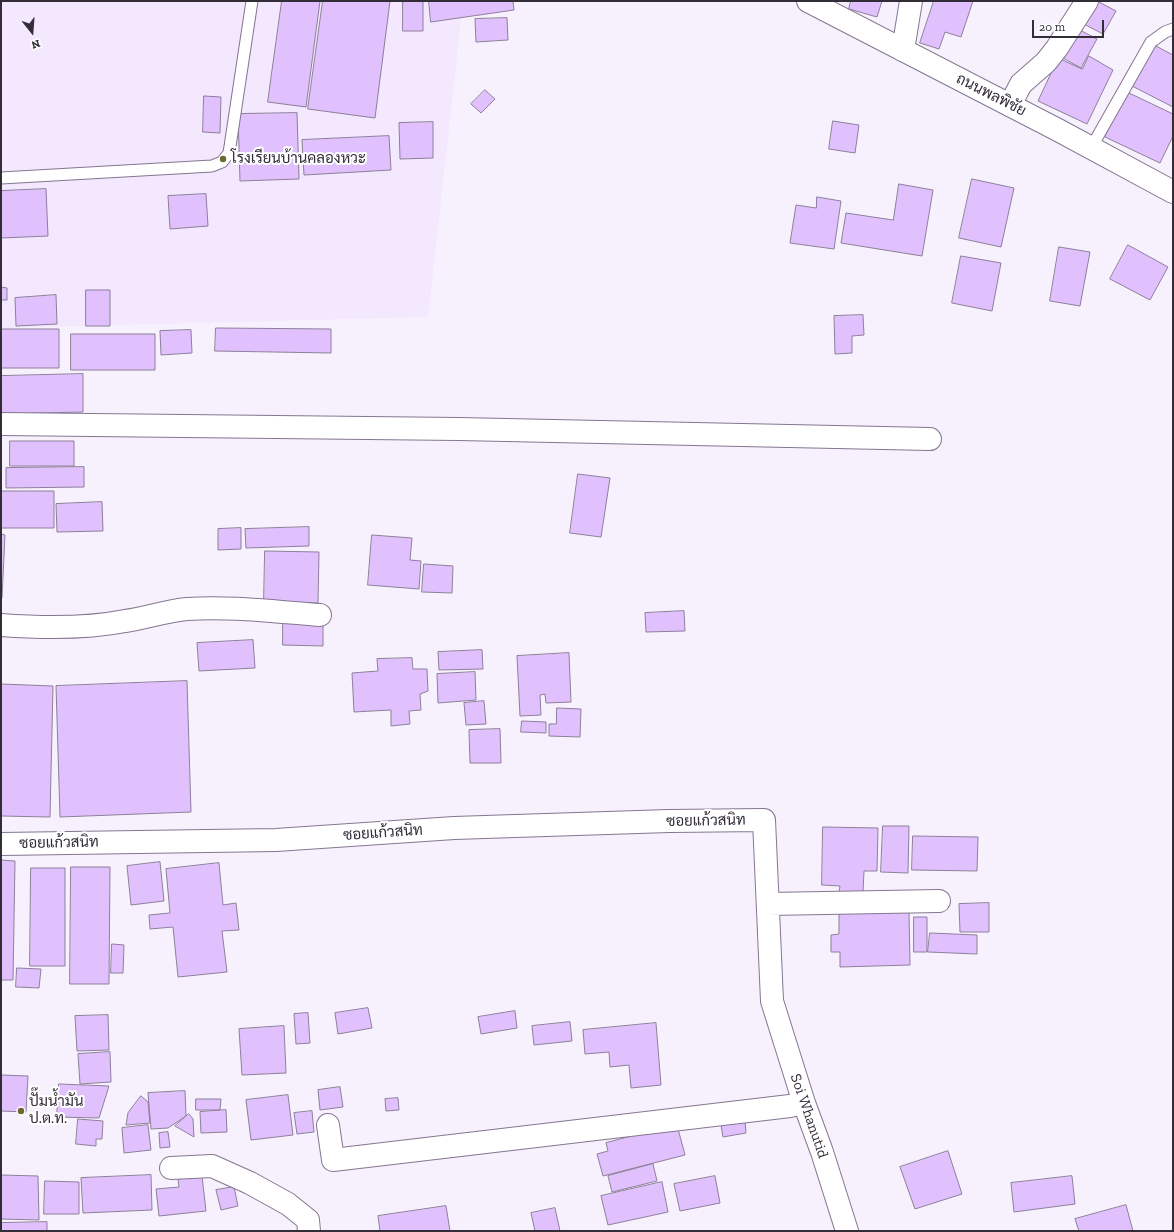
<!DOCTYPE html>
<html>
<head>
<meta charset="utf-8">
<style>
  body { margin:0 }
  #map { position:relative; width:1174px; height:1232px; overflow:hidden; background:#f7f1fd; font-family:"Zilla Slab",serif }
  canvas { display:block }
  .frame { position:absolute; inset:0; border:2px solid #332d38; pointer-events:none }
  .north { position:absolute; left:12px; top:12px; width:40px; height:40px; -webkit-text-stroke:3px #fff; paint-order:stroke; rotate:163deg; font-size:11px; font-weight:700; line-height:16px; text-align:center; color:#332d38 }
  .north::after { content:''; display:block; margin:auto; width:14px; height:18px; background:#332d38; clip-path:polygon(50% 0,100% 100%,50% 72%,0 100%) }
  .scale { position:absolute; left:1032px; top:20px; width:72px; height:18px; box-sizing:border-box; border:2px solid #332d38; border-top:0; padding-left:5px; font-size:12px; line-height:14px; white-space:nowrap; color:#332d38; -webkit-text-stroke:3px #fff; paint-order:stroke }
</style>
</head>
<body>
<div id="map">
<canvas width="1174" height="1232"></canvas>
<div class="frame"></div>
<div class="north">N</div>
<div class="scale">20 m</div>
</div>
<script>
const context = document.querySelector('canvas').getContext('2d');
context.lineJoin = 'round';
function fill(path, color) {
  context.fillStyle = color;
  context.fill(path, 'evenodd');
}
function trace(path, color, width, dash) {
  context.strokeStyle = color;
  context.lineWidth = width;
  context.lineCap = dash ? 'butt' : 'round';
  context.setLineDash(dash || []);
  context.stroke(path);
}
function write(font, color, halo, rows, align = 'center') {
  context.font = font + ' "Zilla Slab",Sarabun,serif';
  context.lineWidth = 4;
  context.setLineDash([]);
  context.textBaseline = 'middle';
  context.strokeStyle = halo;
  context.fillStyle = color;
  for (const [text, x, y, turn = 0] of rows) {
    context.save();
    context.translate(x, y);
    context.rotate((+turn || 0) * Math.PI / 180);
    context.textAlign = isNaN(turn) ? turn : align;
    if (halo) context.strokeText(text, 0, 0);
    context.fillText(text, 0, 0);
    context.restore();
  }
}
const built = new Path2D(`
  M1,1H463L428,317L1,328Z`);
const building = new Path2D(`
  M282,1H320L306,107L268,102Z
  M323,1H390L375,118L308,109Z
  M403,1H423V31H403Z
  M429,1H513L514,10L431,22Z
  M851,1H882L877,17L849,9Z
  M934,1H973L961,37L945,32L939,49L920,43Z
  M1097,1L1116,11L1103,34L1080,22Z
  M507,18L508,40L476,42L475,19Z
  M1076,28L1097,39L1081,68L1061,57Z
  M1154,45L1173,55V107L1132,86Z
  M1089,56L1113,70L1087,124L1038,101L1058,58L1082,69Z
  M485,90L495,99L481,113L471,104Z
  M1127,92L1173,114V136L1160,163L1105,137Z
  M204,96L221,97L220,133L203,132Z
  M297,113L299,179L240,181L238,114Z
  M833,121L859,125L855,153L829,149Z
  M433,122V158L400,159L399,123Z
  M389,136L391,170L304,175L302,140Z
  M972,179L1014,188L1001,247L959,238Z
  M899,184L933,190L922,256L841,243L846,213L893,220Z
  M46,189L48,236L1,238V191Z
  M206,194L208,226L170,229L168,196Z
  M817,197L841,201L834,249L790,243L796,205L816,208Z
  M1128,245L1168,267L1150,300L1110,279Z
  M1059,247L1090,252L1080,306L1050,301Z
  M961,256L1001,263L992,311L952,303Z
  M1,287L7,288V300H1Z
  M86,290H110V326H86Z
  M56,295L57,324L16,326L15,298Z
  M863,315L864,335L852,336V353L835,354L834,316Z
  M216,328L331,329V353L215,351Z
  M1,329H59V368H1Z
  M191,330L192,353L161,355L160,331Z
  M71,334H155V370H71Z
  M83,374V412L1,414V376Z
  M10,441H74V466H10Z
  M84,467V487L6,488V468Z
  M578,474L610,478L601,537L570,533Z
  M1,491H54V528H1Z
  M102,502L103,531L57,532L56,504Z
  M309,527V546L246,548L245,529Z
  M241,528V549L218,550V529Z
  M1,534L5,535L2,598L1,597Z
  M372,535L412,538L410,560L421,561L419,589L368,585Z
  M265,551L319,552L318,603L264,602Z
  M424,564L453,566L452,593L422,592Z
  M684,611L685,631L646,632L645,613Z
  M283,620H323V646L283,645Z
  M253,640L255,668L199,671L197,643Z
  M482,650L483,669L439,670L438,652Z
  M569,653L571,702L546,703L545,694L540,695L541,715L520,716L517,656Z
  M412,658L413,669H427L428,691L420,694L421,710L409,711L410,724L391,726V710L354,712L352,673L378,671L377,659Z
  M475,672L476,700L438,703L437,674Z
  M187,681L191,812L60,817L56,686Z
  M1,684L53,686L50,817L1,816Z
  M484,701L486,724L466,725L464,703Z
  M557,708L581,709L580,737L549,736V724H556Z
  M522,721L546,722V733L521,732Z
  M500,729L501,763H470L469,730Z
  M883,826H909L908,873L881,872Z
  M823,827L878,828L877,871H864L863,892H839L840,886L822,885Z
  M913,836L978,837L977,871L912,870Z
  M1,860L15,861L13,980H1Z
  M160,862L164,901L131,905L127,866Z
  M219,863L223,905L236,903L239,930L222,931L227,972L178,977L173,927L150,929L149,915L170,913L166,869Z
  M71,867H110L109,984H70Z
  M31,868H65V966H30Z
  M989,903V932H960L959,904Z
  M909,912L910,965L840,967V952H831V935L839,934V914Z
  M914,917H927V952H914Z
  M930,933L977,935V954L928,952Z
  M112,944L124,945L123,973H111Z
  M17,968L41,969L39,988L16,987Z
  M368,1008L372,1028L338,1034L335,1013Z
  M515,1011L517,1028L481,1034L478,1017Z
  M308,1013L310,1043L296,1044L294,1014Z
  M108,1015L109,1050L77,1051L75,1016Z
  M570,1022L572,1041L534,1045L532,1026Z
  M656,1023L661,1085L631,1088L629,1065L610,1067L609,1052L585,1054L583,1030Z
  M284,1026L286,1073L242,1075L239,1029Z
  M110,1052L111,1082L80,1084L78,1054Z
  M1,1075L28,1076L26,1112L1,1111Z
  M59,1084L109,1086L99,1118L57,1117Z
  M340,1087L343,1107L320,1110L318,1090Z
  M185,1091L186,1116L168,1128L151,1129L148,1093Z
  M288,1095L293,1135L251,1140L246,1100Z
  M141,1096L148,1102L150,1123L126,1125L128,1113Z
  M398,1098L399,1110L386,1111L385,1099Z
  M196,1099H221L220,1110H196Z
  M226,1110L227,1132L201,1133L200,1112Z
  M312,1111L314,1132L297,1134L294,1113Z
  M189,1114L193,1119L194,1137L175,1126Z
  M78,1119L103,1121L102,1139H96V1146L76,1144Z
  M745,1121L746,1133L723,1137L721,1125Z
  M148,1125L151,1150L124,1153L122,1128Z
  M677,1125L685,1155L603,1176L597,1154L608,1151L606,1143Z
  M168,1132L170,1147L160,1148L159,1133Z
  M948,1151L962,1194L915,1209L900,1167Z
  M653,1164L657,1181L612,1192L608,1176Z
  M1,1175L38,1176L39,1220L1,1219Z
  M151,1175L152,1210L83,1213L81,1178Z
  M202,1176L206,1211L159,1216L156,1189L179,1187L178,1179Z
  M715,1176L720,1203L680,1211L674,1184Z
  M1072,1176L1075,1204L1014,1212L1011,1183Z
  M45,1181L79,1182V1214H44Z
  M662,1182L668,1212L608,1225L601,1196Z
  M234,1187L238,1206L221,1210L216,1190Z
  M1126,1205L1133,1231H1079L1075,1219Z
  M446,1206L450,1231H380L378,1216Z
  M555,1208L560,1231H535L531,1213Z
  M47,1222V1231H1V1223Z`);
const lane = new Path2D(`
  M1091,148L1151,42L1165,32L1173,29
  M1,178L212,166L222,162L229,153L252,1`);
const street = new Path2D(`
  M903,50L911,1
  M1010,105L1021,84L1046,62L1057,48L1087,1
  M1,424L459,429L930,439
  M1,625C42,628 85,629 125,621C146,618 166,611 187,609C232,606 276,612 320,615
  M1,844L276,840L454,828L669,821L764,820L772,1001L804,1103L822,1152L847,1231
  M768,904L939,901
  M328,1125L333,1160L790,1106L804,1103
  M171,1168L212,1166L250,1183L288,1204L308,1220L309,1231`);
const secondary = new Path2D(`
  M808,1L1058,130L1173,192`);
const markers = [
  [223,159,4,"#716733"],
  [21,1111,4,"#716733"]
];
const streetNames = [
  ["ถนนพลพิชัย",991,95,27],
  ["ซอยแก้วสนิท",706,821,-1],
  ["ซอยแก้วสนิท",383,833,-4],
  ["ซอยแก้วสนิท",59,843,-1],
  ["Soi Whanutid",809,1116,71]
];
const poiNames = [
  ["โรงเรียนบ้านคลองหวะ",231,159],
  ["ปั๊มน้ำมัน",29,1102],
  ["ป.ต.ท.",29,1119]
];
fill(built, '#f3e8fe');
fill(building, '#e1c1fd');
trace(building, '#8d7f9a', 1);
trace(lane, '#847690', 13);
trace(street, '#847690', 24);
trace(secondary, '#847690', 24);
trace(lane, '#fff', 11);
trace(street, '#fff', 22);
trace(secondary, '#fff', 22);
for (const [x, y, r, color] of markers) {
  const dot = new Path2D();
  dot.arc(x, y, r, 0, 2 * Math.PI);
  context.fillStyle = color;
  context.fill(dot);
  trace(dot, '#fff', 1.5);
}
write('15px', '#332d38', '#fff', streetNames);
write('15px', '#332d38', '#fff', poiNames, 'left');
</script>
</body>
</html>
